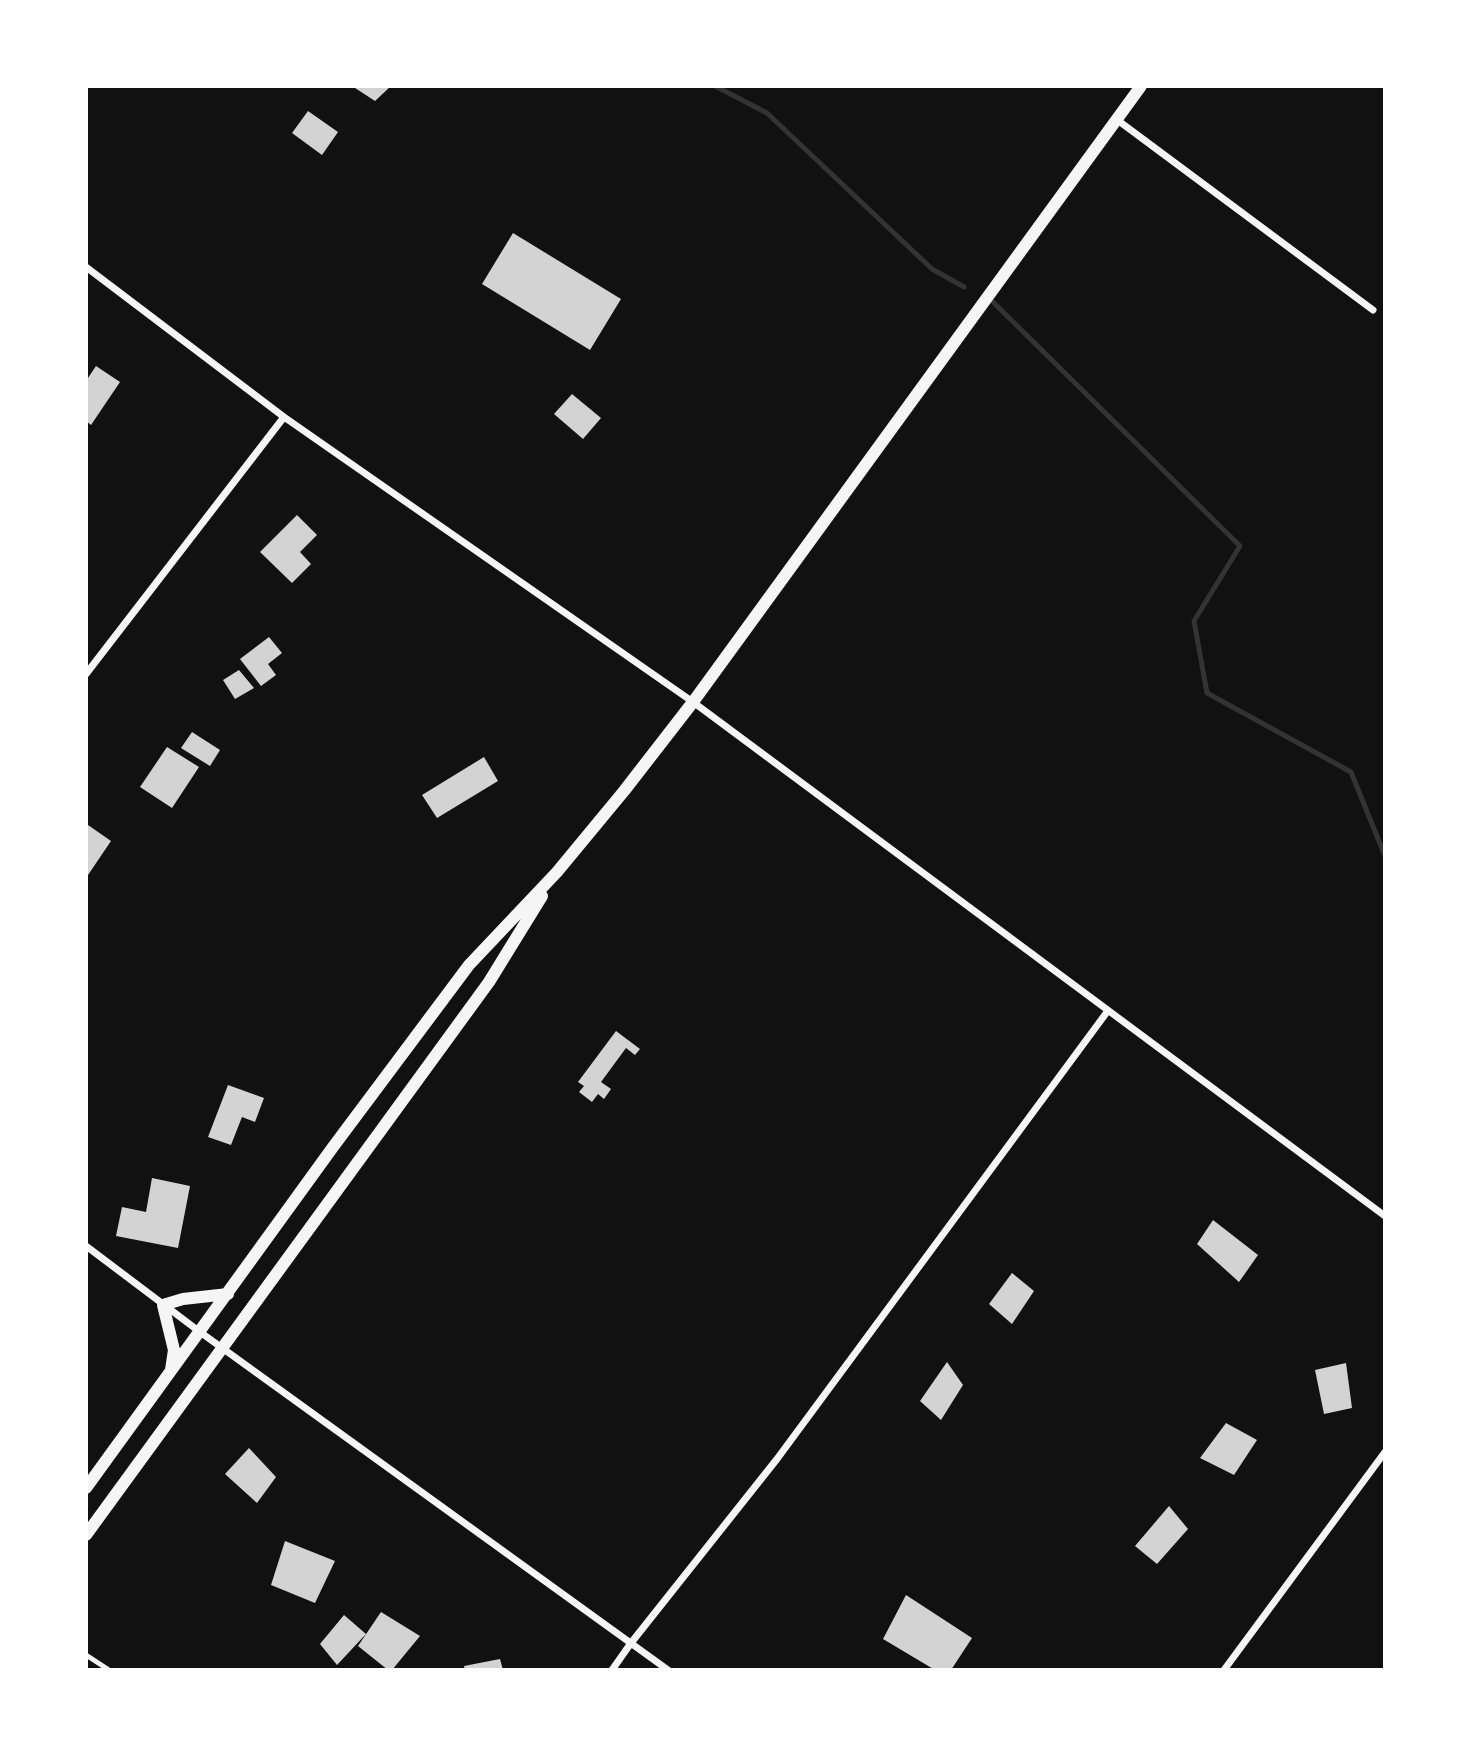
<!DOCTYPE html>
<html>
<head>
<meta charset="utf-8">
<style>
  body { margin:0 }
  #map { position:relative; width:1471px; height:1756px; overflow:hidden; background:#111; font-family:Karla,sans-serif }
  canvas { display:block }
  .frame { position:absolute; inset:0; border:88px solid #fff; pointer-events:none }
</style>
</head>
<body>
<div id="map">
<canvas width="1471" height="1756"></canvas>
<div class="frame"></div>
</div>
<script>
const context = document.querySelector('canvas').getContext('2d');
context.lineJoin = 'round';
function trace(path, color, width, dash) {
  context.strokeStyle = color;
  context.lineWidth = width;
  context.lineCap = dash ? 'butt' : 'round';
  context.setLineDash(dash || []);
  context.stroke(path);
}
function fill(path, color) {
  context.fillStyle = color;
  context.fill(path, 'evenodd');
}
const stream = new Path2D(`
  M715,86L767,113L932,269L964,287
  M992,301L1240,546L1194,621L1207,693L1351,772L1385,856`);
const building = new Path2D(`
  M352,86H391L375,101Z
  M308,111L338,132L322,155L292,133Z
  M513,233L621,299L590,350L482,284Z
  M96,366L120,382L91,425L86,421V381Z
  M572,394L601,418L583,439L554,414Z
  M297,515L317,535L300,552L311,564L292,583L260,552Z
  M269,637L282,653L268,664L276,675L261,686L240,659Z
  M239,670L254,688L235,699L223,680Z
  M192,732L220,750L210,766L181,748Z
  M167,747L199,767L172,808L140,787Z
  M484,757L498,781L437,818L422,795Z
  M88,825L111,841L86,878V827Z
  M616,1031L640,1049L635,1055L626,1048L601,1082L611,1089L604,1099L598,1094L592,1102L579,1092L584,1086L578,1082Z
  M228,1085L264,1098L255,1122L242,1117L231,1145L208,1137Z
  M152,1178L190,1186L178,1248L116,1236L122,1207L146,1212Z
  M1213,1220L1258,1255L1239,1282L1197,1244Z
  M1012,1273L1034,1291L1012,1324L989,1304Z
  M947,1362L963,1385L941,1420L920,1401Z
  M1346,1363L1352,1408L1324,1414L1315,1370Z
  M1226,1423L1257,1440L1234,1475L1200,1458Z
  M249,1448L276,1477L257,1503L225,1474Z
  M1169,1506L1188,1529L1157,1564L1135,1546Z
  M285,1541L335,1561L315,1603L271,1585Z
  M906,1595L972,1638L951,1670H935L883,1639Z
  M381,1612L420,1636L392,1670H388L358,1646Z
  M344,1615L366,1634L337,1665L320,1644Z
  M500,1659L503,1670H465L464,1666Z`);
const service = new Path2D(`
  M86,1655L109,1670`);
const minor = new Path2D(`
  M1116,119L1373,310
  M86,267L284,417L693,702L1385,1216
  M86,674L284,417
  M86,1246L200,1332L668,1670
  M612,1670L631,1643L777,1459L1107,1012
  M1224,1670L1385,1452`);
const tertiary = new Path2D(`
  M171,1370L174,1350L163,1305L183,1299L228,1294
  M86,1488L333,1147L469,965L557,872L624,791L693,702L1141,86
  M86,1535L489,982L542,896`);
trace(stream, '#333', 5);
fill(building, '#d3d3d3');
trace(service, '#f5f5f5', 5);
trace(minor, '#f5f5f5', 7);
trace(tertiary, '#f5f5f5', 12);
</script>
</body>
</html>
